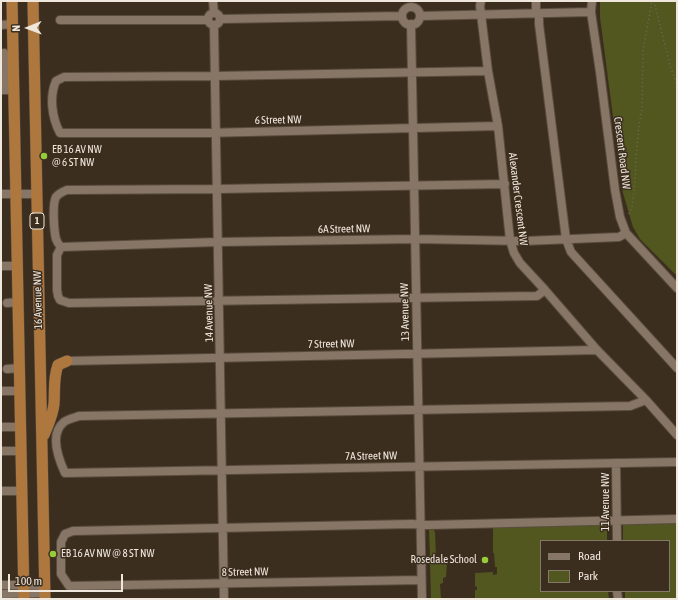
<!DOCTYPE html>
<html>
<head>
<meta charset="utf-8">
<style>
  body { margin:0 }
  #map { position:relative; width:678px; height:600px; overflow:hidden; background:#3c2e1f; font-family:"Asap Condensed",sans-serif }
  canvas { display:block }
  .frame { position:absolute; inset:0; border:2px solid #efe6dc; pointer-events:none }
  .legend { position:absolute; left:540px; top:540px; width:130px; height:52px; box-sizing:border-box; background:#3c2e1f; border:1px solid #84786b; margin:0; padding:5px 7px; list-style:none; font-size:12px; color:#efe6dc }
  .legend li { display:flex; align-items:center; gap:8px; height:20px }
  .legend b { width:20px; border:1px solid #84786b }
  .north { position:absolute; left:8px; top:8px; width:40px; height:40px; -webkit-text-stroke:3px #3c2e1f; paint-order:stroke; rotate:269deg; font-size:11px; font-weight:700; line-height:16px; text-align:center; color:#efe6dc }
  .north::after { content:''; display:block; margin:auto; width:14px; height:18px; background:#efe6dc; clip-path:polygon(50% 0,100% 100%,50% 72%,0 100%) }
  .scale { position:absolute; left:8px; top:574px; width:115px; height:18px; box-sizing:border-box; border:2px solid #efe6dc; border-top:0; padding-left:5px; font-size:12px; line-height:14px; white-space:nowrap; color:#efe6dc; -webkit-text-stroke:3px #3c2e1f; paint-order:stroke }
</style>
</head>
<body>
<div id="map">
<canvas width="678" height="600"></canvas>
<div class="frame"></div>
<ul class="legend">
<li><b style="height:5px;background:#877665"></b>Road</li>
<li><b style="height:11px;background:#51571f"></b>Park</li>
</ul>
<div class="north">N</div>
<div class="scale">100 m</div>
</div>
<script>
const context = document.querySelector('canvas').getContext('2d');
context.lineJoin = 'round';
function fill(path, color) {
  context.fillStyle = color;
  context.fill(path, 'evenodd');
}
function trace(path, color, width, dash) {
  context.strokeStyle = color;
  context.lineWidth = width;
  context.lineCap = dash ? 'butt' : 'round';
  context.setLineDash(dash || []);
  context.stroke(path);
}
function write(font, color, halo, rows, align = 'center') {
  context.font = font + ' "Asap Condensed",sans-serif';
  context.lineWidth = 3;
  context.setLineDash([]);
  context.textBaseline = 'middle';
  context.strokeStyle = halo;
  context.fillStyle = color;
  for (const [text, x, y, turn = 0] of rows) {
    context.save();
    context.translate(x, y);
    context.rotate((+turn || 0) * Math.PI / 180);
    context.textAlign = isNaN(turn) ? turn : align;
    if (halo) context.strokeText(text, 0, 0);
    context.fillText(text, 0, 0);
    context.restore();
  }
}
const green = new Path2D(`
  M600,1H677V276L640,239L633,227L623,193L600,17Z
  M677,523V599H625V591H669V541H623V525Z
  M607,525V541H541V591H608L609,599L475,598V590H477V587L475,586V573L493,572V575L497,574V567H495L494,553H493V527Z
  M429,530H434L435,533L436,557H430Z
  M447,562L446,577L443,578V583L440,584L441,599H431L430,563Z`);
const path = new Path2D(`
  M602,1H603
  M654,1L670,65L677,85
  M629,214L632,207L635,183L636,157L639,125L642,110L643,50L652,1`);
const minor = new Path2D(`
  M213,1L214,13
  M481,1L480,6L488,71L498,126L510,240L514,253L520,263L545,290L597,350L646,400L677,435
  M592,1L591,12L600,72L615,190L620,217L626,233L677,288
  M402 16a9 9 0 1 1 18 0a9 9 0 1 1-18 0Z
  M208 19a6 6 0 1 1 12 0a6 6 0 1 1-12 0Z
  M536,13V1
  M539,13V24L566,239L571,252L677,368
  M420,16L591,12
  M220,19L402,16
  M60,20H207
  M411,24L422,599
  M1,25L13,24
  M214,26L224,599
  M4,53L5,83
  M488,71L215,76L64,77L56,81C49,97 52,118 60,133H205L498,126
  M1,90H14
  M1,194H36
  M61,247L218,242L415,239L525,241L619,237L626,233
  M61,247L57,255V290L58,296L60,300L69,303L537,296L545,290
  M61,247C59,245 57,242 56,239C54,231 52,204 56,197C59,193 62,192 67,190L217,189L505,184
  M1,266H18
  M7,303L19,302
  M67,361L597,350
  M7,369L20,368
  M1,391H20
  M646,400L630,406L79,416C74,418 68,419 64,422C49,434 59,460 65,473L677,462
  M1,427H21
  M1,451H21
  M616,463L617,541
  M1,491H22
  M421,580L69,586L61,574V542L65,534L73,531L412,524L428,525L677,519
  M1,585H45
  M617,591L618,599
  M1,594L45,593`);
const highway = new Path2D(`
  M12,1L24,599
  M33,1L45,599
  M44,435C48,425 53,415 54,404C55,390 53,379 58,365L67,361`);
const markers = [
  [44,156,4,"#96cc3a"],
  [53,554,4,"#96cc3a"],
  [485,560,4,"#96cc3a"]
];
const shields = [
  [37,221,14]
];
const shieldNames = [
  ["1",37,221]
];
const streetNames = [
  ["6 Street NW",278,120,-1],
  ["Crescent Road NW",622,153,83],
  ["Alexander Crescent NW",518,199,83],
  ["6A Street NW",344,229,-1],
  ["16 Avenue NW",38,300,-91],
  ["13 Avenue NW",405,312,-91],
  ["14 Avenue NW",209,313,-91],
  ["7 Street NW",331,344,-1],
  ["7A Street NW",371,456,-1],
  ["11 Avenue NW",606,502,-90],
  ["8 Street NW",245,572,-1]
];
const poiNames = [
  ["EB 16 AV NW",52,150],
  ["@ 6 ST NW",52,163],
  ["EB 16 AV NW @ 8 ST NW",61,554],
  ["Rosedale School",477,560,"right"]
];
fill(green, '#51571f');
trace(minor, '#584c3e', 10);
trace(highway, '#584c3e', 12);
trace(path, '#75685b', 1.5, [1, 3]);
trace(minor, '#877665', 8);
trace(highway, '#ad773e', 11);
for (const [x, y, r, color] of markers) {
  const dot = new Path2D();
  dot.arc(x, y, r, 0, 2 * Math.PI);
  context.fillStyle = color;
  context.fill(dot);
  trace(dot, '#3c2e1f', 1.5);
}
for (const [x, y, w] of shields) {
  const box = new Path2D();
  box.roundRect(x - w / 2, y - 8, w, 16, 3);
  context.fillStyle = '#3c2e1f';
  context.fill(box);
  trace(box, '#efe6dc', 1);
}
write('bold 10px', '#efe6dc', null, shieldNames);
write('11px', '#efe6dc', '#3c2e1f', streetNames);
write('11px', '#efe6dc', '#3c2e1f', poiNames, 'left');
</script>
</body>
</html>
